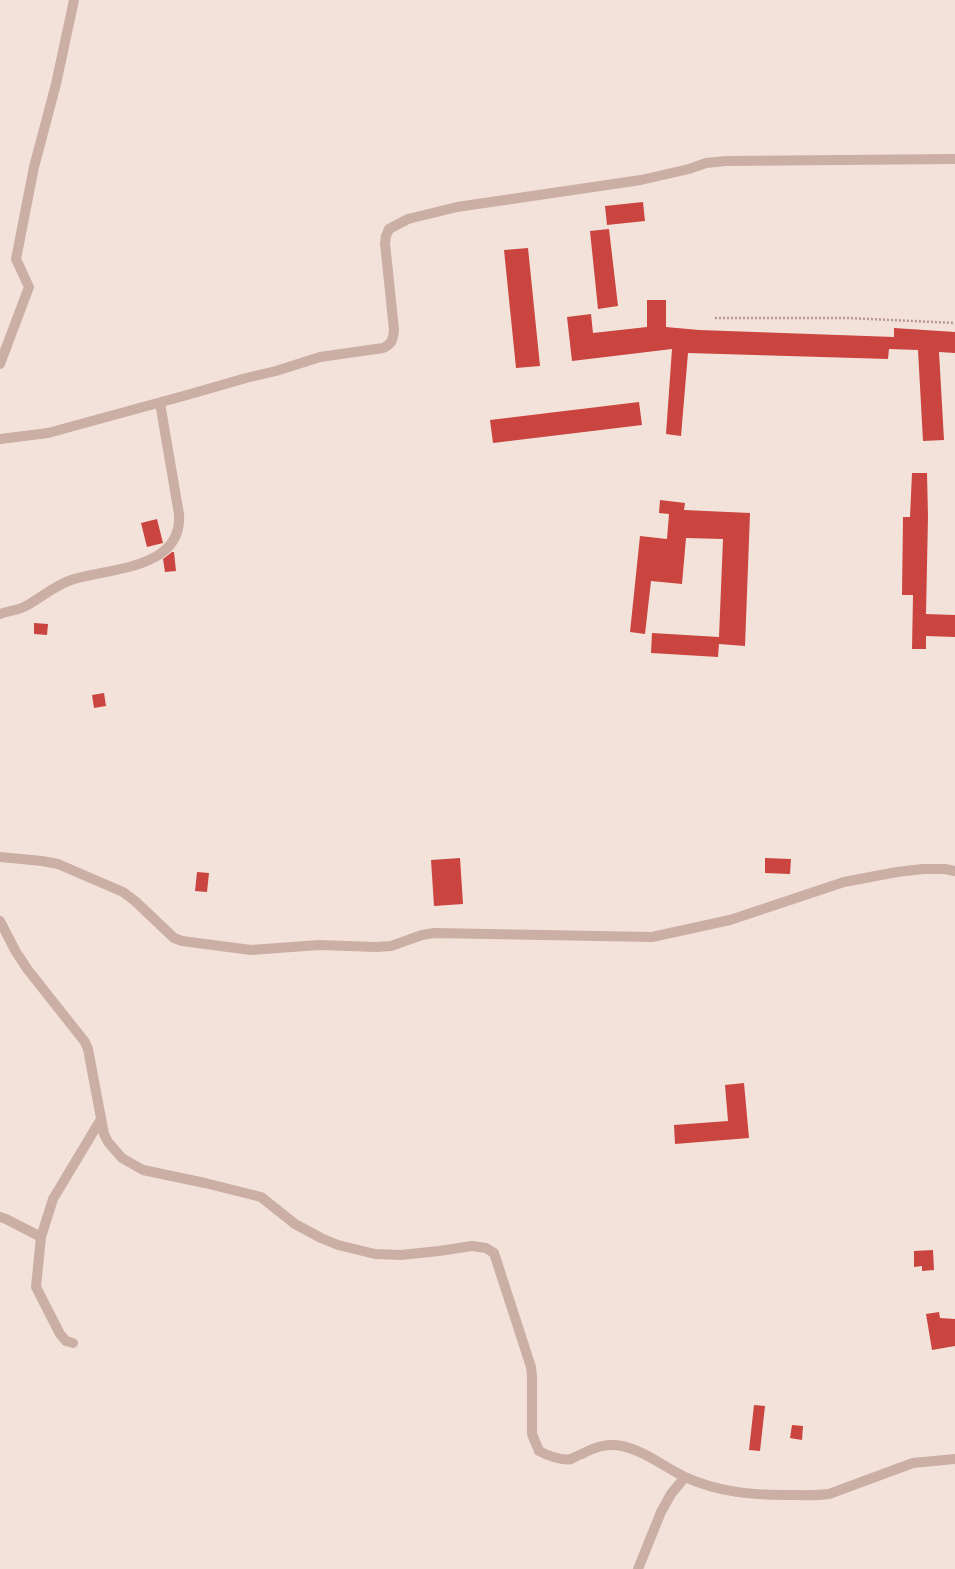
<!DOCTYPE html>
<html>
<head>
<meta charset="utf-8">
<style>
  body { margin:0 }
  canvas { display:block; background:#f2e2da }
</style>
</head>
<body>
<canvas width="955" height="1569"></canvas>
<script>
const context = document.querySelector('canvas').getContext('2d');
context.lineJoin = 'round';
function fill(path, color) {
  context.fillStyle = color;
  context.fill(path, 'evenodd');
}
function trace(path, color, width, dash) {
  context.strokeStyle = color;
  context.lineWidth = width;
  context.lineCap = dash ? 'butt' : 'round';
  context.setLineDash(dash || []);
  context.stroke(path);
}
const building = new Path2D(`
  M643,202L645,221L607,225L605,206Z
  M609,229L618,306L598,309L590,231Z
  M528,248L540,366L516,368L504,250Z
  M647,300H666V327L699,330L894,337V328L955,332V353L939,352L944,440L923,441L918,350L889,349L888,359L688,353L681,436L666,434L672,349L572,361L567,317L591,314L593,333L647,327Z
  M639,402L642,425L493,443L490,420Z
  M912,473H927L928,517L926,614L955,615V637L926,636V649H912L913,595H902L903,517H910Z
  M660,500L685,503L684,510L750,513L745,646L719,644L718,657L651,653L652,633L719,637L723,539L686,538L682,584L651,581L645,634L630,632L640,536L667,539L669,514L659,513Z
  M157,519L163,543L147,547L141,523Z
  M172,552H174L176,571L165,572L163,559Z
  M34,623L48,624L47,635L34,634Z
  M104,693L106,706L94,708L92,695Z
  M460,858L463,904L434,906L431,860Z
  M765,858L791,859L790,874L765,873Z
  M197,872L209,873L207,892L195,891Z
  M744,1083L749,1138L675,1144L674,1125L728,1121L725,1085Z
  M933,1250L934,1270L922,1271V1266L914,1267V1251Z
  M939,1312L940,1318L955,1319V1346L932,1350L926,1314Z
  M754,1405L765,1406L760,1451L749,1450Z
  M792,1425L803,1426L802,1440L790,1438Z`);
const path = new Path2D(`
  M715,318H849L955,323`);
const street = new Path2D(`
  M0,364L29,287L16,259L34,167L56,84L74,0
  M0,439L48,433L187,395L246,378L276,371L320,357L383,348C392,344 393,340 394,330L385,243L386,236L389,229L408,219L457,207L641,180L689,169L706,163L726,161L955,159
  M0,614C8,611 19,610 26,606C42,597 54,586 71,580C108,568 183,570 179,514L160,403
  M0,857L42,861L58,864L123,892L135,901L174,938L182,941L251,950L319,945L376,947L391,946L422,935L434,933L652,937L730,920L844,882L897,872L923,869H945L955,871
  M0,921L16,952L28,970L85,1042L88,1049L104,1134L108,1142L122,1158L143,1170L205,1183L261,1197L295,1224L321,1238L338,1245L375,1254L401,1255L439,1251L472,1246L486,1248L494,1253L531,1367L532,1376V1434L539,1451C546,1455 562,1461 571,1459C574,1458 578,1455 582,1454C595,1447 607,1443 622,1446C645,1451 664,1467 685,1477C718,1492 751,1495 786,1495C800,1495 814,1496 829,1494L913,1463L955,1459
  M0,1217L6,1219L41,1237
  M73,1343L66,1341L60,1334L36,1287L41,1237L53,1199L101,1119
  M638,1569L661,1512L671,1494L685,1477`);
fill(building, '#ca4540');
trace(path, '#b79890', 2.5, [2, 2]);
trace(street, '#cbafa5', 10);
</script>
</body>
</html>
